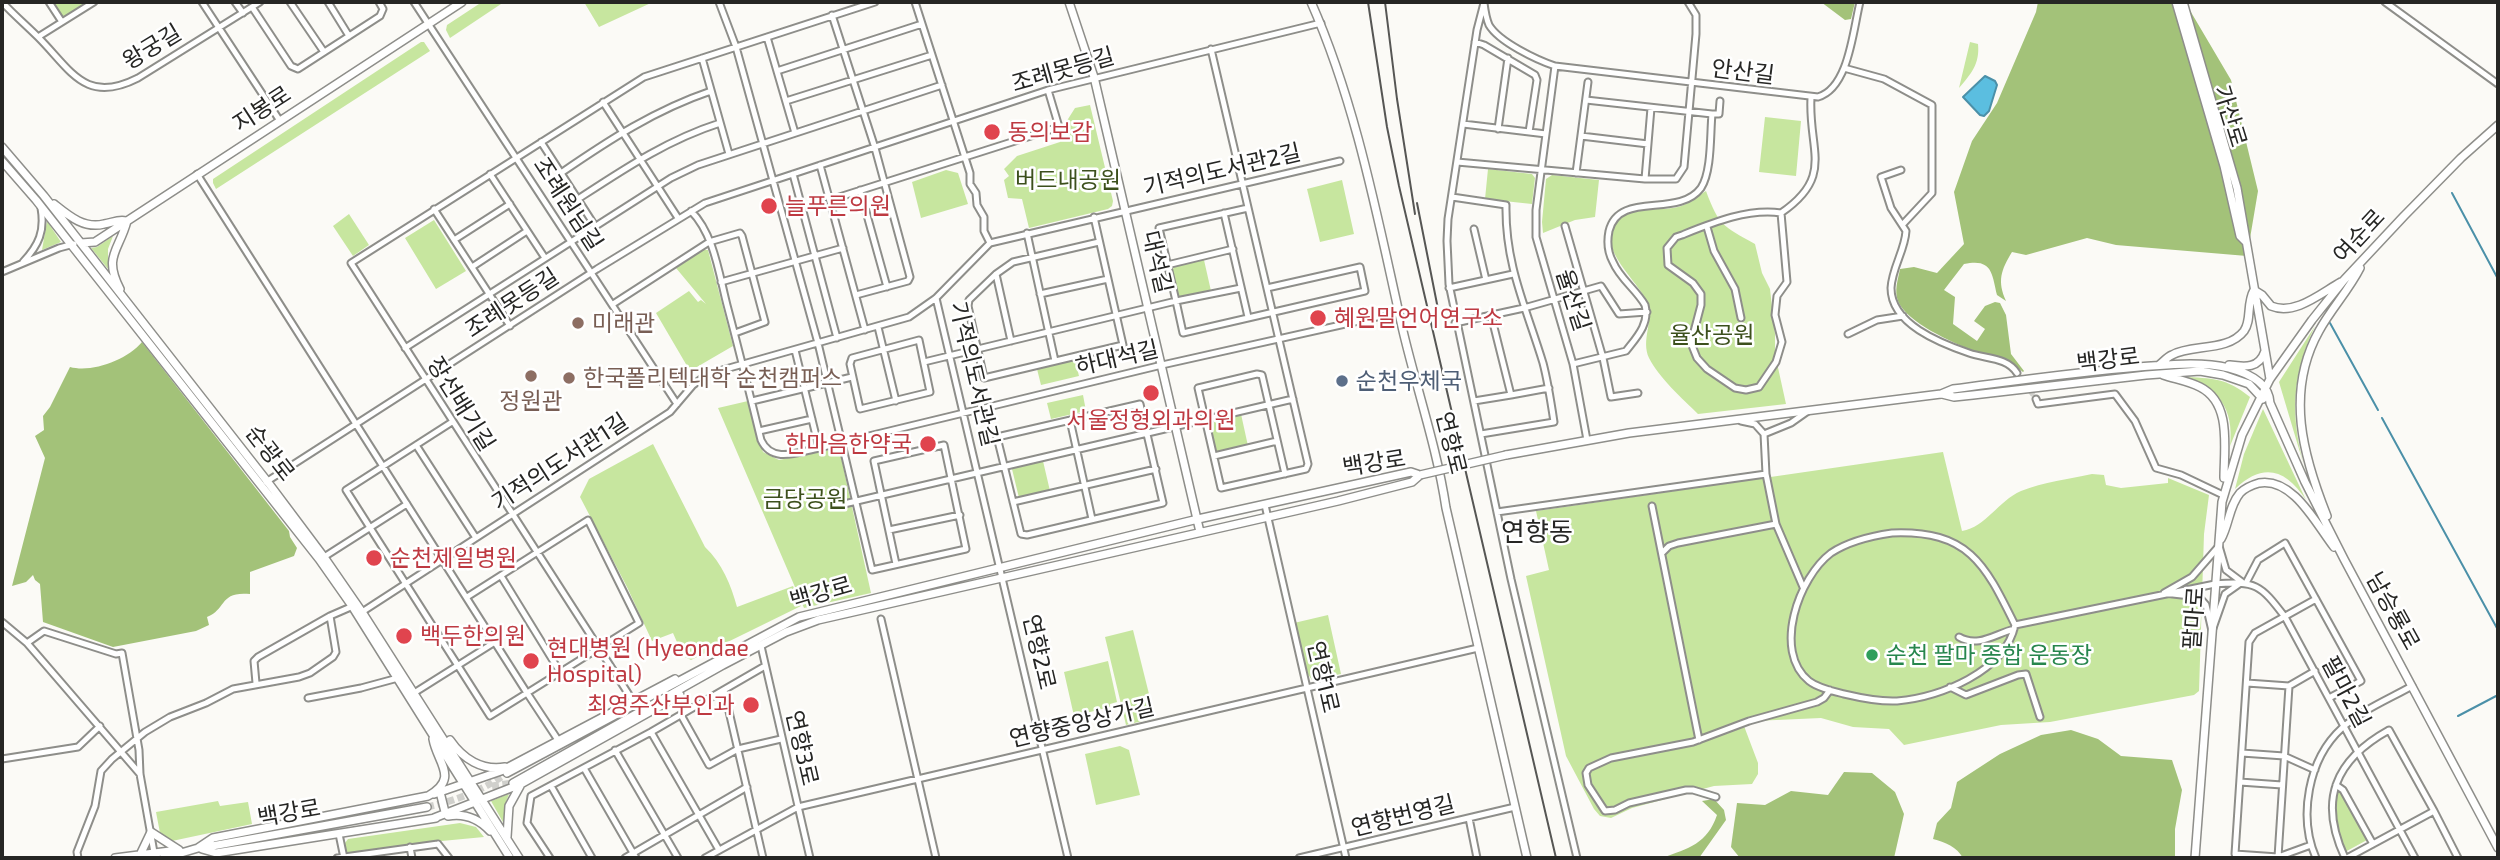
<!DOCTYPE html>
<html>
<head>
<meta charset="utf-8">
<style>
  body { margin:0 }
  #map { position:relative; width:2500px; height:860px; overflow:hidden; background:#fbfaf6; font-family:"Exo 2",sans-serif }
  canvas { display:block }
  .frame { position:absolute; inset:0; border:4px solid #262624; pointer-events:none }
</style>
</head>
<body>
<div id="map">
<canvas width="2500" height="860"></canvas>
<div class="frame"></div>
</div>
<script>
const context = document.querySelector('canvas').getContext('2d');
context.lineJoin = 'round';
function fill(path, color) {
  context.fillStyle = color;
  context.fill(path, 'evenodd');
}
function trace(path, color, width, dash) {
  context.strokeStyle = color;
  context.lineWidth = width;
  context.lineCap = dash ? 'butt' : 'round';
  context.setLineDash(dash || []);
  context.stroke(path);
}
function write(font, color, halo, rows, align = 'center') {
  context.font = font + ' "Exo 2","Noto Sans KR",sans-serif';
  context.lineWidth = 5;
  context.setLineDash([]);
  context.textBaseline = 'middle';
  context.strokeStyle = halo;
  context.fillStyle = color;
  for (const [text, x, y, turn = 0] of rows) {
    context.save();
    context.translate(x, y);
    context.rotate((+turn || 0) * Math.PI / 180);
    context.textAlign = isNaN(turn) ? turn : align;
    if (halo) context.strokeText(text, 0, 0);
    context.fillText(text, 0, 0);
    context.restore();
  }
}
const green = new Path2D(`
  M53,2H90L64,19Z
  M482,2H504L450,38L446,30L447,25Z
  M584,2H653L599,27Z
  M421,42H424L430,51L216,189L213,183V179Z
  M1970,42L1978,44C1980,64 1971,74 1959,88Z
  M1090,105L1113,201L1112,206L1108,209L1029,228L1022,199L1008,198L1004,180L1009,176L1004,169L1017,156L1060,142L1063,127L1075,108Z
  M1765,117L1801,121L1796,176L1759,172Z
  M1488,169L1532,174L1535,178L1532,204L1485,199Z
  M946,170L958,173L968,204L921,218L912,182Z
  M1552,175L1599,180L1595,217L1575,220L1543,233L1542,222L1546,179Z
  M1342,180L1354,234L1320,242L1307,189Z
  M1706,191C1719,226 1723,226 1755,244L1762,273L1770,289L1775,334V354L1786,404L1698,414C1683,399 1659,378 1649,358C1641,340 1653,324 1648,305C1643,284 1592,247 1617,221C1634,204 1658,212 1678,207C1689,204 1697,196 1706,191Z
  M349,214L369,245L353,256L333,226Z
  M434,220L466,271L436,289L405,238Z
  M47,221L61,242L42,250Z
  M113,236L108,249V269L91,248L97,247Z
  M703,250H708L733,346L690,371L656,313L689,291L698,302L701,300L706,304L676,268Z
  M1204,260L1211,291L1182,298L1178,295L1172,270L1175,266Z
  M2315,326C2288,383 2291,427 2310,486L2279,382Z
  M1075,360L1079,376L1041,385L1037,369Z
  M2182,377C2212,378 2227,378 2250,397L2230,446C2234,407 2218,388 2182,377Z
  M1083,395L1086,411L1051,419L1047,403Z
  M748,401L763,452L779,460L839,448L871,593L804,608L718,408Z
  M2263,409L2306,500C2286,469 2263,462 2235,489L2244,454Z
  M1241,414L1248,446L1215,453L1209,424L1212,421Z
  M653,444L705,547C722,563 731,585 737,607L793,586L801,606L691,660L683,656L673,633L652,641L627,587L580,497L589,479Z
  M1943,452L1962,531C1986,527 1998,501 2021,491C2043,482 2070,479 2092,474L2104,475L2106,485L2121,488L2168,483V478L2209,495L2204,534L2199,691L2194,695L2050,722L2001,725L1904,745L1889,729L1853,727L1821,718L1754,721L1744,726L1758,763V774L1752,784L1714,786L1632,808L1611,818L1600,816L1594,809L1566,756L1526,576L1549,570L1536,511Z
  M1043,461L1050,491L1019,498L1012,469Z
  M1328,615L1341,674L1312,680L1307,673L1294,623Z
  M1133,630L1155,718L1126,725L1105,637Z
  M1108,661L1117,702L1110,704V707L1074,716L1064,672Z
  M1120,746L1129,750L1140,795L1096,805L1085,754Z
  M2336,792H2340L2367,840L2345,852C2337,832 2333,813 2336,792Z
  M509,794L504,807V824L491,801Z
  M218,801L220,806L248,802L252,824L172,841L160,833L156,812Z
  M460,823L476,827L484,837L431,842L346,854L345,843L348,839Z`);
const forest = new Path2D(`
  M1821,2H1855L1851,19L1845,20Z
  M2038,2H2185L2231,80L2258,191L2247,256L2116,245L2087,238L2026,255L2012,252C2001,270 1997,281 2006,301L1997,295C1992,273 1992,258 1964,264L1944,290L1955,297L1953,324L1977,341L1985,329L1974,321L1985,306L1995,302L2000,303L2006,315L2011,354L2024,371L2023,372C2003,354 1996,360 1974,351C1953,343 1906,322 1898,301C1894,290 1898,280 1900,269L1914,267L1937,273L1964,244L1954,192L1972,141L1997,103L2036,12Z
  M142,342L289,531L290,537L297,548L294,556L250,572V594C219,591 227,609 207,617L209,625L196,631L113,647L43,622L40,584L35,580L33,575L26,582L12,586L45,458L35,436L44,430L43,416L50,407L70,367C92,373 127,360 142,342Z
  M2071,730L2098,739L2121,756L2172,760L2182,790L2175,829V858H1963C1957,847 1945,842 1933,839L1937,823L1951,808L1957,782L2000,754L2041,735Z
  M1844,772L1872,773L1895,792L1904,814L1894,858H1740L1731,847L1737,803L1765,805L1791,791L1828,795Z
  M1714,799L1724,810L1726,820L1699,858H1662C1689,848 1707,844 1717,815L1702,801Z`);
const water = new Path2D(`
  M1985,76L1995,81L1997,85L1989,111L1984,116L1980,115L1963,97Z`);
const stream = new Path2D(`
  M2452,193L2498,279
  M2330,323L2378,410
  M2382,418L2498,630
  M2458,716L2498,695`);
const minorTunnel = new Path2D(`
  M2017,373L2036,399`);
const majorTunnel = new Path2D(`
  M492,786L513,783
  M427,807C457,800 482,791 507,773`);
const minor = new Path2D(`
  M2,2C13,14 26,25 38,37C71,70 85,105 138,78L260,2
  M49,2L62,22
  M202,2L280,121
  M235,2L243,13
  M290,2L324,52
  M328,2L349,36
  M414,2L677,404
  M719,2L736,47L818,343L872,570L966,549L944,445L874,461L896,564
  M2385,2L2498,84
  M1484,3L1477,30L1448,219L1447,241L1449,284L1511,579L1577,858
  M1484,3C1485,11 1486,18 1489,25C1499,42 1537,60 1555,66L1536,210V237L1573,364L1587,440
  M252,7L291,66L298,69L380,16L383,9L379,2
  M832,15L875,148L910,277L908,281L856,295
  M38,37L94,2
  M767,37L795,133
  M1475,42L1484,45L1535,75L1537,80L1529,132
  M1211,49L1308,464L1306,469L1221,488L1198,388L1257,374L1262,375L1285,474
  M702,58L729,154
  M1555,66L1818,97C1849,88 1853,30 1860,2
  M1844,68L1884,79L1932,105V193L1904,223
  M777,71L922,24
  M786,101L932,55
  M603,102L678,218
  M1712,114H1719L1720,101
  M1463,124L1546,134
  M1498,129L1508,58
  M1581,136L1648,144
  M541,142L595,226
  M1457,162L1645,179H1676L1684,167L1696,34V15L1688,2
  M820,165L865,330
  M1901,170L1881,177L1891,208L1906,231C1905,250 1892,268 1891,288C1891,324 1940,343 1969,353C1986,359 2007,357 2017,373
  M561,173C609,140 655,110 711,91
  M1576,173L1588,82
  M197,174L527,693L639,623L588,520L467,597
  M490,174L545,258
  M793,174L837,338
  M1645,179L1651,108
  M860,190L887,287
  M1452,197L1506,205C1505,265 1526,307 1543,363C1548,382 1551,402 1554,422L1481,434
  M578,199C624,169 667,140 720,123
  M830,200L1059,127L1048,90
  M434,209L510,326
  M691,211C714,234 719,274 727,305C739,350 750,395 761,440C772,464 798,452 819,448L1162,365L1399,312
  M1224,213L1248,317
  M1781,213L1787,282L1777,296L1775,315L1782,342L1776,362L1759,387L1746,390L1735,388L1707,369L1697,358L1691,343L1701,305V294L1693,283L1668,265L1667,248L1676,237L1682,235C1712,223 1748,208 1781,213C1835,176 1808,150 1811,98
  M1094,217L1123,345L984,378L968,306L969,300L996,274L1013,262L1099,242
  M1565,226L1603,358L1611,397L1638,393
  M1707,227L1714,251L1735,289L1741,318
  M1474,229L1486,280
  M1027,233L1055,361
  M454,240L510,204
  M990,243L1340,161
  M23,262C39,245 45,231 41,208
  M1167,265L1233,249
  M472,267L527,231
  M2,272L59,248L74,244
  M996,274L1011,341
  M721,282L843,248
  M1241,288L1176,301L1159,228L1248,208
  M1449,288L1513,274
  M1040,294L1108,279
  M936,298L1068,858
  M613,304L709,242L740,233L742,236L765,322L735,333
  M1455,323L1524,308L1601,286L1619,314L1647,312
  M878,327L896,401
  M1848,334L1877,320L1903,316
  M919,340L930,392L860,409L850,364L852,358Z
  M405,348L671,178L698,165L942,85
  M795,350L819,448
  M924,362L1176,301L1183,333L1365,291L1360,267L1267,288
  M1573,364L1626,351C1636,338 1650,324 1645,305C1636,289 1620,279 1613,262C1608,253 1607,241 1609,231C1619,190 1678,219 1701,188C1712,171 1710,134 1712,114L1586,100
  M1511,395L1549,388
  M2036,399L2038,404L2115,394L2135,421L2156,468L2181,475L2223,495
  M752,401L852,377
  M1474,401L1511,395L1491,315
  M1140,404L1163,503L1027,535L1021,534L997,437Z
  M1070,420L1092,519
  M452,422L346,490L490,716L527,693L558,740
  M759,431L812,419
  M1764,434L1791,423L1808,411
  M416,445L476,538
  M1214,456L1277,441
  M1766,474L1776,524
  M266,482L597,269L705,203L1048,90L1321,23
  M1013,502L1156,469
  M844,504L1293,399
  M1265,505L1346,858
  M1652,506L1699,740
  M1497,512L1766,474L1764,434L1755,424L1741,421
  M889,530L960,515
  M1892,533C1969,530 1985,564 2015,625C2005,672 1940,697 1897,701C1879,702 1861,698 1844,694C1832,691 1818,688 1809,681C1772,651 1799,577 1831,553C1849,541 1871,536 1892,533Z
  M2219,546L2226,570L2242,582L2225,594L2212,631L2206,605L2199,597L2164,593L2192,577Z
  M1662,553L1669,546L1678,543L1776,524L1803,587
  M324,557L407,504
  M501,576L560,672
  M2246,583L2258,560L2285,543L2361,681L2329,698
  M362,612L670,412L693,385L708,374L909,317L936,298L990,243L984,231V217L977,205L976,193L970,184V173L915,2
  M881,619L936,858
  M2,622L27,643L140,774
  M2015,625L2215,584C2256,581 2260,584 2285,617L2415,858
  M1959,637C1978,648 1995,634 2014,629
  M27,643L44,631L116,654L122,653L139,750L140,774L155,858
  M761,646L810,858
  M256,683L254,661L258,657L330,616
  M2247,683L2289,686L2315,671
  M1950,687L1966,695L2018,675L2026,674L2040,717
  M724,690L763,858
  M414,693L495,642
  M308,698L361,688L398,678
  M633,701L351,263L644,77L875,2
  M681,715L709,765L738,749L781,739
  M651,732L719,850
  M615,750L678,858
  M2242,753L2284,756L2315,770
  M2,759L78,747L100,726
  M584,768L636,858
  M2240,782L2282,785
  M2336,785L2343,790L2373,844
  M551,786L592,858
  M1716,797L1693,790H1686L1629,803L1615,810L1605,811L1588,785L1586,773L1589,768L1611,758L1693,742L1749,721L1817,702L1824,698L1830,690
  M1469,818L1477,858
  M339,834L344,858
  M438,844L449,858
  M2311,845L2278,857L2235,854L2249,642L2255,633L2316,599
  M410,847L412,858
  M2278,857L2289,686
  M78,858L77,852L95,806L101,771L112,759L145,732L170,717L206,703L233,689L299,677L310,673L333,657L336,652L330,616L353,606
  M337,858L438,844
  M550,858L527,823L531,796L651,732L765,666
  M625,858L747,787
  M705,858L798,807L1478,648
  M1299,858L1515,807
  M2316,858C2298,817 2308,759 2342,728C2362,710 2389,699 2412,686
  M2345,858C2318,800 2335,760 2389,730L2434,811
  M2347,858L2434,811L2458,858`);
const major = new Path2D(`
  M1069,2L1094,77L1200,532
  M1311,2C1357,106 1378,221 1403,331C1417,390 1437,448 1446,508L1527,858
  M2176,2L2224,166L2240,236L2245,241
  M2183,2L2237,188L2270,379
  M2,147L44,196L267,481L324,557L362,612L519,858
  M2,161L36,200L319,559L352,606L510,858
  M54,204C69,216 84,229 104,224C112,223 118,219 126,221
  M81,243L95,242L462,2
  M120,289C103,256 119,251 127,221
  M2159,365C2163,362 2167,357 2172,355C2191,344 2228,352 2244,331C2252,320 2246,304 2254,290L2262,295L2271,306C2295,316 2321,293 2341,282
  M2229,365C2245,367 2259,369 2265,351
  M2163,375C2175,379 2188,381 2200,387C2232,403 2224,448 2224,478
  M1942,394L1954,397L1973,395L2146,375L2200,371L2223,375L2249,384L2263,399
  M1506,455L1629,433L1941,394L1953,389C2015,381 2076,372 2139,367C2168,365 2200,361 2229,368C2248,373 2269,382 2270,403L2305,482L2344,559L2498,848
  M2327,516C2303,456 2285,392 2319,331C2331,309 2349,290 2360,268
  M2221,539C2229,525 2229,506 2240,493C2245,488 2252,485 2259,483C2293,477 2316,524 2334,547
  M450,740C463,759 482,771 505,767
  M507,773L799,617L1198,519L1411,472L1420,475
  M513,783L723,665L786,632L818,620L1338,501L1412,482L1420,475
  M440,792L445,812
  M434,794L501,771L675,679
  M448,816C465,813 478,818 490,831
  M434,818L521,784L680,695
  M507,837L509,806L520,786
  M201,848L427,807
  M202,849L216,853L436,818
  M140,855L151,832L179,850
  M115,858L178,850
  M164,858L198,848L213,838L428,796C460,778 437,763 433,739
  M2195,858L2222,502L2242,435L2270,379L2312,320L2344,280L2404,216L2461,158L2498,125`);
const rail = new Path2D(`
  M1368,2L1387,127L1399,186L1556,858
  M1385,2L1397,99L1415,214
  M1417,203L1438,309`);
const majorBridge = new Path2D(`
  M1420,475L1506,455`);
const markers = [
  [992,132,9,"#e0444e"],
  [769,206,9,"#e0444e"],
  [1318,318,9,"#e0444e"],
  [578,323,7,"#8d6e63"],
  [531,376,7,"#8d6e63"],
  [569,378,7,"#8d6e63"],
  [1342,381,7,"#5c6f8a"],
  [1151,393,9,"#e0444e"],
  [928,444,9,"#e0444e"],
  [374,558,9,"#e0444e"],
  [404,636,9,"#e0444e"],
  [1872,655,7,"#2e9e5b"],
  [531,661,9,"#e0444e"],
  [751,705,9,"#e0444e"]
];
const streetNames = [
  ["왕궁길",152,47,-31],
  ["조례못등길",1063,70,-16],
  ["안산길",1743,72,7],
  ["지봉로",262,109,-33],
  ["가산로",2230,116,73],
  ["기적의도서관2길",1222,170,-13],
  ["조례원님길",568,204,57],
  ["여순로",2359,236,-47],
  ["대석길",1157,262,77],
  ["율산길",1573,300,72],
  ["조례못등길",512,303,-33],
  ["하대석길",1117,358,-13],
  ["백강로",2108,360,-7],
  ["기적의도서관길",974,374,77],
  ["장선배기길",461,404,58],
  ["연향로",1451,443,76],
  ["순광로",270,453,52],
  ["기적의도서관1길",560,462,-33],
  ["백강로",1374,463,-9],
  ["백강로",821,593,-16],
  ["남승룡로",2393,611,61],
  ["팔마로",2194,618,-86],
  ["연향2로",1039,652,77],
  ["연향1로",1323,677,77],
  ["팔마2길",2346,692,62],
  ["연향중앙상가길",1082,723,-13],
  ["연향3로",802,748,77],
  ["백강로",289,813,-10],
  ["연향번영길",1403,816,-14]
];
const healthNames = [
  ["동의보감",1008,132],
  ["늘푸른의원",785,206],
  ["혜원말언어연구소",1334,318],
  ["서울정형외과의원",1151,420,"center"],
  ["한마음한약국",912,444,"right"],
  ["순천제일병원",390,558],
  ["백두한의원",420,636],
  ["현대병원 (Hyeondae",547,648],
  ["Hospital)",547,674],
  ["최영주산부인과",735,705,"right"]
];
const parkNames = [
  ["버드내공원",1068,180],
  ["율산공원",1712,335],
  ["금당공원",805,499]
];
const educationNames = [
  ["미래관",592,323],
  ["한국폴리텍대학 순천캠퍼스",583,378],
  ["정원관",531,401,"center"]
];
const serviceNames = [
  ["순천우체국",1356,381]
];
const leisureNames = [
  ["순천 팔마 종합 운동장",1886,655]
];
const quarterNames = [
  ["연향동",1537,532]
];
fill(green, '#c7e69f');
fill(forest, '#a3c279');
fill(water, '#5bbee0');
trace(water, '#4b90a8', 2);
trace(stream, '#4b90a8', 2);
trace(minorTunnel, '#d0d0cc', 5, [5, 2.5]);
trace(majorTunnel, '#d0d0cc', 7, [7, 3.5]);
trace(minor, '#8e8e8a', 9);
trace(major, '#8e8e8a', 10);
trace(minor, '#fff', 5);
trace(major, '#fff', 7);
trace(rail, '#565654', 2);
trace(majorBridge, '#8e8e8a', 10, []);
trace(majorBridge, '#fff', 7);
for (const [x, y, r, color] of markers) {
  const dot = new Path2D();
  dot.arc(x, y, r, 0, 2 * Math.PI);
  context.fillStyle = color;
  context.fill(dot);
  trace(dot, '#fff', 2.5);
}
write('23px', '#262624', '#fff', streetNames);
write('23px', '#be3a42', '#fff', healthNames, 'left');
write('23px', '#3c501c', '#fff', parkNames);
write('23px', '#785e54', '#fff', educationNames, 'left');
write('23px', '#4e5e75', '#fff', serviceNames, 'left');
write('23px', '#27864d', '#fff', leisureNames, 'left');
write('26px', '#262624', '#fff', quarterNames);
</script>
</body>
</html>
